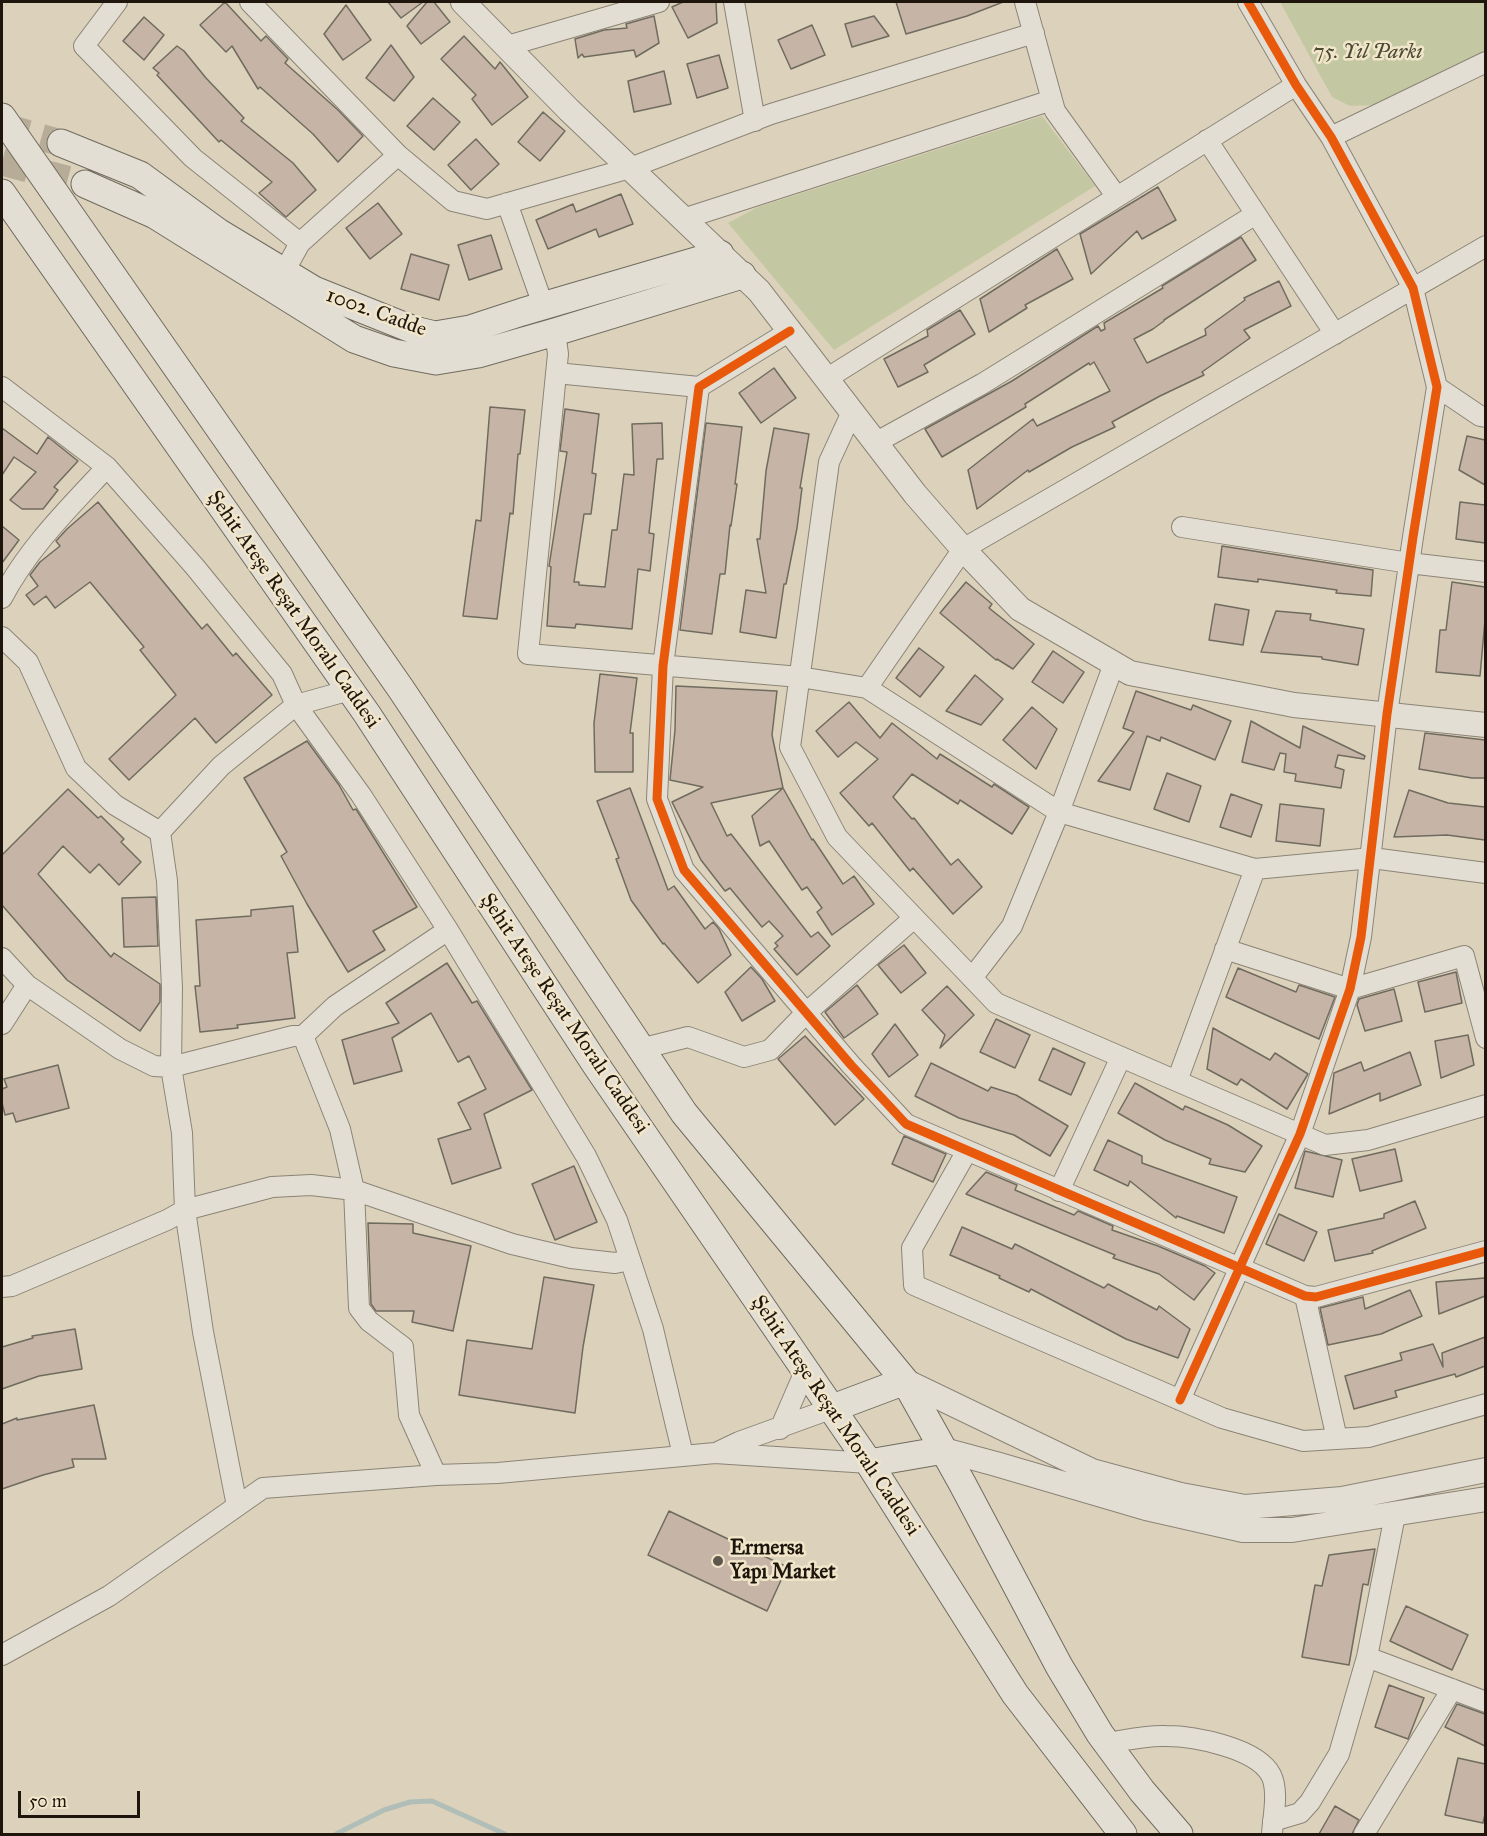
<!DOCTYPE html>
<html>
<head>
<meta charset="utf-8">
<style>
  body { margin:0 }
  #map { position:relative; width:1487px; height:1836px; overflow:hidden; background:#dcd2bb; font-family:"IM FELL Great Primer",serif }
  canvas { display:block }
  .frame { position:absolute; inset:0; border:3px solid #1e160d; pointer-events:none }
  .scale { position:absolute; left:18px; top:1791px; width:122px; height:27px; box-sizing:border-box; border:3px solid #1e160d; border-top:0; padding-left:8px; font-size:18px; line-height:21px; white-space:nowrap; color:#1e160d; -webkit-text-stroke:4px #f1e5ca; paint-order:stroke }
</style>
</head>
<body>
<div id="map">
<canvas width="1487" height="1836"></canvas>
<div class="frame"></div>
<div class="scale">50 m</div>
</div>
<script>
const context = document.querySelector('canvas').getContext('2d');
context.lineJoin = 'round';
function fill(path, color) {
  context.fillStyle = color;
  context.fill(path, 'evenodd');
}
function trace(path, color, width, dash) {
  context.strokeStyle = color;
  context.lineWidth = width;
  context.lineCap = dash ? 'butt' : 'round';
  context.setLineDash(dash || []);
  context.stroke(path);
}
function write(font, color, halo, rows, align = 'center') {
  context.font = font + ' "IM FELL Great Primer",serif';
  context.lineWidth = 5;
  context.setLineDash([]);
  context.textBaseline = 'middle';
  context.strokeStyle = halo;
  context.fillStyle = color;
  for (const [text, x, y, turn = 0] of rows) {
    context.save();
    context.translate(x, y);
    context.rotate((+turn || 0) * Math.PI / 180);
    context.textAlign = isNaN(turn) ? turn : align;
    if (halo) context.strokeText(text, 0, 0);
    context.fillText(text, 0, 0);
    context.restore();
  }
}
const green = new Path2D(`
  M1280,2H1485V54L1378,105L1350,106L1332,97Z
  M1042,116L1095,186L834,350L728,223L758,207Z`);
const stream = new Path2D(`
  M336,1834L384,1810L410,1802L432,1801L505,1834`);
const building = new Path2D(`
  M225,2L261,41L266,36L288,59L285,63L338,110L363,136L338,162L313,134L260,87L258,89L232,46L226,52L200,25Z
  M388,2H423L401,18Z
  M427,2H434L450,22L421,44L407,26Z
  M683,2H716L717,23L688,38L672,7Z
  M896,2H1003L967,16L906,34Z
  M346,5L371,40L343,60L324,34Z
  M654,16L659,43L636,57L634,50L584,57L582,54L578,58L575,39L604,30L627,28L626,24Z
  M874,16L889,36L852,47L845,24Z
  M144,17L164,35L144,60L123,41Z
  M812,25L825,55L791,69L778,40Z
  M464,36L495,69L500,62L528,97L492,125L472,99L476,95L441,59Z
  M391,45L414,77L394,101L366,78Z
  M177,46L184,51L206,78L244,118L241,121L293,163L316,190L286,217L259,193L272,182L221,140L219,142L157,75L159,73L153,68Z
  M719,55L728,88L697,98L687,64Z
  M664,71L671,104L634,112L628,81Z
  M433,98L460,122L434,150L407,126Z
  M543,112L565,131L540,161L518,142Z
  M476,139L499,164L471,190L448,165Z
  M1158,187L1176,220L1142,239L1137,231L1091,274L1080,234Z
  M621,194L633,224L599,237L596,229L548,249L536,220L573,204L576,212Z
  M378,203L402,234L370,259L346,228Z
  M491,235L502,269L469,280L458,245Z
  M1241,237L1256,260L1164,320V321L1153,329L1134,339L1147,363L1206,335L1205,329L1245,300L1244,298L1279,281L1291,306L1244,330L1250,338L1202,372L1204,375L1160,396L1112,422L1115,427L1072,447L1029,472L1028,470L977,509L968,470L1033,419L1037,426L1110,391L1094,362L1090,365L1089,363L1025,404L1026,407L942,457L925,429L1012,381L1098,326L1101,331L1105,329L1104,323L1163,288L1162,286Z
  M1057,249L1073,279L1025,305L1027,308L989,332L980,299Z
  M411,254L449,265L439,300L401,289Z
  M960,310L975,334L924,365L928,372L898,387L884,359L928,336L927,330Z
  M774,368L796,398L761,423L739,393Z
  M490,407L525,410L520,454H518L513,514L510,513L497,619L463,616L476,520L481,521Z
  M565,409L599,414L592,473L596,474L591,514H584L574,582H579V585L605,587L612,530H617L624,474L634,475L632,424L662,423L663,459H657L649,533L654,534L650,571L638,569L632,629L576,624L575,628L547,626L551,567L549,566L567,452L560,451Z
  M706,423L742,427L735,484H737L731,526L730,525L725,574H720L712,634L680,630Z
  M2,428L37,454L48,437L78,461L54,487L58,490L43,509H22L10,500L36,472L14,457L2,475Z
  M774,428L809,434L800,488H802L797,528L786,584H784L776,638L740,632L746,590L766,593L757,539H760L766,471Z
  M1467,436L1485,440V485L1459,470Z
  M98,502L202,629L207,624L233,656L236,653L272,695L216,743L195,718L129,780L109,759L176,695L140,650L144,647L90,582L55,608L46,596L34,605L26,595L38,586L30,575L40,562L60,546L56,541L67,529Z
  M1460,502L1485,505V543L1456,539Z
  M2,526L19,540L2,563Z
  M1222,546L1373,570L1371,596L1336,593L1337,590L1258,579V582L1218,577Z
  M966,582L992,604L989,608L1034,644L1013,669L997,659L996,660L940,613Z
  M1452,582L1485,587V620L1480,676L1436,672L1440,630H1446Z
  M1215,604L1249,610L1243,645L1209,640Z
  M1276,611L1311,614L1310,620L1364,629L1358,665L1322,659V657L1261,652Z
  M919,648L944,667L920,697L896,678Z
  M1053,651L1084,672L1063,703L1032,682Z
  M600,674L637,678L630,733H633V772H595L594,723Z
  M975,675L1003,699L981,725L946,711Z
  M676,686L777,691L772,735L783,788L711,803L727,836L731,834L811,937L818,932L830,946L797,975L774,949L778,946L775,943L783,936L769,921L762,927L730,888L725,891L701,860L672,802L703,787L670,780L675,730Z
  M1136,691L1191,710L1193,705L1231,721L1215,760L1161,737L1160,741L1147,736L1130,790L1098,781L1134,732L1123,728Z
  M849,702L880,738L892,723L937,759L940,754L992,787L994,784L1029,807L1012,834L960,800L958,804L912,774L893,797L912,819L914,818L951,865L958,859L982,887L953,914L913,868L910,871L872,823L869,826L840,793L878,759L856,742L838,757L816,731Z
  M1032,707L1057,729L1036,769L1003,740Z
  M1251,721L1300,748L1303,726L1365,756L1364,759L1338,755L1335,767L1344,770L1341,788L1295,781L1296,774L1284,772L1286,754L1280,753L1274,770L1242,762Z
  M1425,733L1485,740V778H1472L1419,769Z
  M307,741L339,785L353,810L356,809L417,907L373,931L385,950L348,972L307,904L281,856L287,852L244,778Z
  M1167,773L1201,786L1189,822L1154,809Z
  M630,788L668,890L674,886L705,929L713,922L719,929L731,955L698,983L664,943L663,944L631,900L616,859L619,858L597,801Z
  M783,788L812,840L813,839L843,884L854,876L874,904L832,935L817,912L822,908L807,887L802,890L769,841L760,846L752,816Z
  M68,789L98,818L101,816L124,839L121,842L141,862L119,885L99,864L90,873L63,846L38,874L111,957L114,953L160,984V1002L140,1031L67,980L2,905V855Z
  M1409,790L1448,803L1485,807V840L1447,835L1394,837Z
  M1231,794L1262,805L1251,837L1220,827Z
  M1280,804L1324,809L1320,846L1276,841Z
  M156,897L158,946L124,947L122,898Z
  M293,906L298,952L287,953L295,1018L237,1025L238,1028L200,1032L195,986H200L196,920L251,916V910Z
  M904,945L926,973L901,993L878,965Z
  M447,963L472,1003L477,1001L532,1090L484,1114L501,1168L452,1184L438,1139L471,1129L458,1103L486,1089L469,1056L458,1062L431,1013L392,1038L402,1071L354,1084L342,1040L399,1023L386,1003Z
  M751,967L762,979L775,1001L742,1021L725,992Z
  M1238,968L1296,992L1299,985L1335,997L1319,1039L1226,997Z
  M1456,972L1462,1003L1425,1012L1418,982Z
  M857,985L878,1014L844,1038L825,1012Z
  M947,986L974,1015L940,1048L945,1035L922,1010Z
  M1394,989L1402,1021L1365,1031L1357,1005L1359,999Z
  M996,1019L1030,1035L1015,1068L980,1052Z
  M895,1024L918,1055L889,1077L872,1054Z
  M1213,1028L1270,1060L1275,1053L1308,1074L1287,1109L1241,1079L1237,1085L1207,1069Z
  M1468,1035L1474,1065L1441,1078L1435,1041Z
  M805,1036L864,1099L835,1125L778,1059Z
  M1053,1048L1085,1063L1071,1095L1039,1080Z
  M1410,1052L1421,1085L1380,1101V1093L1329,1114L1334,1073L1361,1062L1364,1071Z
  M931,1063L988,1091L991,1087L1016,1095L1068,1126L1050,1156L1014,1135L959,1118L915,1096Z
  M58,1065L69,1108L16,1122L13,1113L5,1115L2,1103V1089L7,1087L4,1079Z
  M1135,1083L1183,1110L1185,1106L1228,1125L1262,1146L1245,1172L1209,1164L1211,1159L1165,1140L1118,1113Z
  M904,1136L946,1154L933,1182L892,1164Z
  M1108,1140L1142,1156V1163L1237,1197L1224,1233L1177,1216L1176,1218L1130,1181L1128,1186L1094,1170Z
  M1395,1149L1402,1181L1360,1191L1352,1159Z
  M1305,1151L1342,1160L1333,1197L1295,1188Z
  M574,1166L597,1222L555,1240L532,1184Z
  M986,1172L1017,1185L1015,1190L1074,1215L1078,1211L1113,1226L1112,1230L1158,1246L1205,1266L1215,1273L1194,1300L1159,1274L1113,1258L1115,1255L966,1194Z
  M1415,1201L1426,1228L1372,1251L1373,1253L1335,1261L1328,1230L1384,1218V1214Z
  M1279,1214L1317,1232L1304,1261L1266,1244Z
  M368,1223L413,1224V1233L471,1246L453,1331L412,1322L414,1311H376L371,1304Z
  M962,1227L1012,1249L1015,1244L1104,1288L1108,1284L1157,1310L1159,1306L1190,1329L1178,1358L1126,1339L1031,1289L1029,1292L999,1278L1000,1276L950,1255Z
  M544,1277L594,1285L583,1347L575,1413L459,1395L467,1340L532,1349Z
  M1485,1278V1296L1439,1314L1436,1282Z
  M1410,1290L1422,1316L1381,1334L1328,1345L1320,1308L1363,1297L1365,1309Z
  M75,1329L82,1369L39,1376L2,1389V1347L33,1338L32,1336Z
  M1485,1337V1366L1456,1377L1455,1374L1395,1391L1397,1397L1354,1409L1345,1376L1402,1360L1400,1353L1433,1344L1443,1367L1442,1353Z
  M94,1405L106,1459H72L74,1467L43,1475L2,1489V1424L17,1418V1420Z
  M669,1511L787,1567L767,1611L648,1555Z
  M1375,1549L1368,1585L1363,1584L1349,1665L1302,1657L1315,1585L1322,1586L1329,1555Z
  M1406,1606L1468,1635L1452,1670L1390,1641Z
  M1389,1685L1424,1698L1408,1739L1375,1727Z
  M1457,1704L1485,1714V1746L1445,1727Z
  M1458,1758L1485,1764V1814L1483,1823L1445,1815Z
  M1335,1806L1359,1820L1352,1834H1319Z`);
const secondaryTunnel = new Path2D(`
  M2,126L61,143
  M2,162L85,184`);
const minor = new Path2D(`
  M117,2L84,46L193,158L300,243
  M250,2L398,155L453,201L487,209L630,168L771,114L1034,33
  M734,2L755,121
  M1025,2L1055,111L1117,197
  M507,46L659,2
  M1331,137L1486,62
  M1207,140L1335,334
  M507,203L543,305
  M683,219L1052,100
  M284,272L300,243L398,155
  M790,331L699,387L663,666L657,799L684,870L851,1065L906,1124L1305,1296L1316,1297L1486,1251
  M555,332L558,354L528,654L800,677L867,688L1059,812L1255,869L1372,858L1486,873
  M556,373L699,387
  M826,379L1296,85
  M2,387L107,467L195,567L282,674L296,705L361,795L448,930L586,1156L617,1220L653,1329L683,1455
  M1437,387L1480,416L1486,417
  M852,412L829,462L790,747L837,837L996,1003L1325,1145L1368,1140L1486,1105
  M875,443L982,384L1256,214
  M1182,527L1409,563L1486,572
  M2,598C28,548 69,508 107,467
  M2,637L28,662L76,768L115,805L160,832
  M867,688L963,549L1486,246
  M160,832L167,881L172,988L171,1067L182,1133L185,1210L203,1332L237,1506
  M160,832L221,766L296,705L350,690
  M1225,949L1350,989L1464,956L1486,1038
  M2,958L27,985L120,1049L154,1066L171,1067L293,1036H303L335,1006L448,930
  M972,978L1012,926L1059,812L1114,664
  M2,1024L27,985
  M303,1036L340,1129L354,1190L359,1308L369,1321L403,1347L409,1415L436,1475
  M640,1049L688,1037L744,1057L770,1050L806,1013L914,918
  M1177,1081L1255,869
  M967,1151L912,1248L914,1285L1222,1418L1303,1441L1369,1437L1486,1404
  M1059,1191L1121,1057
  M2,1287L12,1286L167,1220L185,1210L272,1187L311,1185L354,1190L512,1244L571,1258L615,1263L630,1260
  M1305,1296L1337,1439
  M1180,1400L1300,1134L1350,989L1361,937L1387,714L1413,537L1437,387L1413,288L1331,137L1296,85L1248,2
  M780,1429L806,1369
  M718,1452L739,1442L833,1408
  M2,1655L109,1596L263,1488L436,1475L498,1473L715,1453L869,1463
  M1367,1657L1486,1702
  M1107,1743C1126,1740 1147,1735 1166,1736C1194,1736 1257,1748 1271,1775C1279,1791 1273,1817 1272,1834
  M1273,1821L1300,1813L1310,1802L1339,1754L1367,1657L1395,1515
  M1364,1834L1452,1689`);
const tertiary = new Path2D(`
  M463,2L569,110L759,291L915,494L963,549L1020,609L1130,673L1294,705L1486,725
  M905,1381L1092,1471L1181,1495L1245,1507L1342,1499L1486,1470
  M944,1450L996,1464L1146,1508L1243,1530H1292L1486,1499`);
const secondary = new Path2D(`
  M2,117L401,689L684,1113L905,1381L962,1483L1059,1666L1100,1734L1142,1791L1179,1834
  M61,143L140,175L218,232L314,290L414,330L435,335L470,329L522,312L720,254
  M85,184L155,215L354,339L394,353L436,361L478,354L555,332L742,275
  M2,193L367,714L596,1065L869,1463L1015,1694L1123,1834
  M833,1408L905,1381
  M869,1463L944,1450`);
const cycleway = new Path2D(`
  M790,331L699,387L663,666L657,799L684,870L851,1065L906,1124L1305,1296L1316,1297L1486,1251
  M1180,1400L1300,1134L1350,989L1361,937L1387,714L1413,537L1437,387L1413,288L1331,137L1296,85L1248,2`);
const markers = [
  [718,1561,6,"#60584a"]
];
const parkNames = [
  ["75. Yıl Parkı",1368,53]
];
const streetNames = [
  ["1002. Cadde",376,313,20],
  ["Şehit Ateşe Reşat Moralı Caddesi",293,610,55],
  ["Şehit Ateşe Reşat Moralı Caddesi",564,1014,56],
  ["Şehit Ateşe Reşat Moralı Caddesi",835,1416,56]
];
const poiNames = [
  ["Ermersa",730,1549],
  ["Yapı Market",730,1573]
];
fill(green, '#c4c8a2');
trace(stream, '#b1beb8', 5);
fill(building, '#c6b5a6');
trace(building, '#706b5f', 1.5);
trace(secondaryTunnel, '#b6ac98', 27, [27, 14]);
trace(minor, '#8b8476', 22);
trace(tertiary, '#8b8476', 26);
trace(secondary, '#706b5f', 29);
trace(minor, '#e3ded3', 20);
trace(tertiary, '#e3ded3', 24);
trace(secondary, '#e3ded3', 27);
trace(cycleway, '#e8590c', 9);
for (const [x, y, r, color] of markers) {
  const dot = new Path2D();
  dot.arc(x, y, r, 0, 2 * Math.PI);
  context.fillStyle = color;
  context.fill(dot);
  trace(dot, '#f1e5ca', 2);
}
write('italic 21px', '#4a4934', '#f1e5ca', parkNames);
write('21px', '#1e160d', '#f1e5ca', streetNames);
write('bold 21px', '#1e160d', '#f1e5ca', poiNames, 'left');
</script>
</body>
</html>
